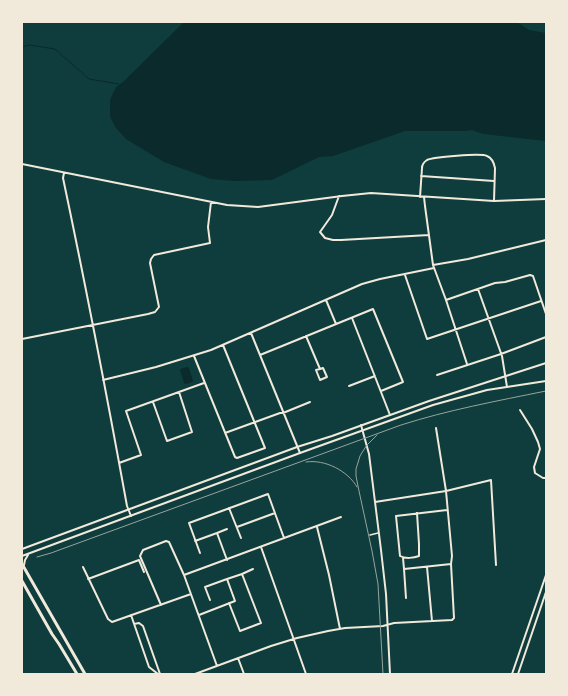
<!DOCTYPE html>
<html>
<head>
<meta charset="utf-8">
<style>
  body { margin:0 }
  #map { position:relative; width:568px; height:696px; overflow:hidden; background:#0f3d3e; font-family:"PT Sans Narrow",sans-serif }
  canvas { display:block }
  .frame { position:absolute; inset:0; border:23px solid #f1e9da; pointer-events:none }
</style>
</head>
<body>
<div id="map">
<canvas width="568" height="696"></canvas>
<div class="frame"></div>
</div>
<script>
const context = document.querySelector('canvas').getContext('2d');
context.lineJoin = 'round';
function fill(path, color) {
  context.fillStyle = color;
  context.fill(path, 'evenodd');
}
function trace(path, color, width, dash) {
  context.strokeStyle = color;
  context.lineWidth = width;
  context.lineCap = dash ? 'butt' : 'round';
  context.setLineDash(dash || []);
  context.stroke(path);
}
const water = new Path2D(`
  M184,22H517L529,30L546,33V141L483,134L472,130L464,131H405L333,156L319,157L272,180L234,181L211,179L164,162L126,139L116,128L110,117V100L116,87L123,82Z
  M187,367L189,368L193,381L192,382L186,384L184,383L180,370V369Z`);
const stream = new Path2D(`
  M22,47L29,45L55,49L89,79L119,84`);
const pedestrian = new Path2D(`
  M370,535L378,533`);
const minor = new Path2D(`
  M22,164L227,205L258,207L342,196L371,193L494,201L546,199
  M64,173L63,178C86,287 107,396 127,506L131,516
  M421,176L494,181
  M339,196L332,215L320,232L325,238L333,240H341L429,235
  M420,197L422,168C422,164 424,162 427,160C433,157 481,153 487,156C492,158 494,163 495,168L494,201
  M424,197L425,206L433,265L446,300L495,283L505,282L530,275L533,276L546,314
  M433,265L468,259L546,240
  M405,275L427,339L541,301
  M478,289L502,356L507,387
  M326,300L336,324
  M446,300L467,364
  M352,318L390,415
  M251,333L300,453
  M306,336L320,369L316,370L320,380L327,377L323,368L320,369
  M22,339L148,314L155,312L159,307L150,263L151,259L154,255L210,243L208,227L211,202
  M260,355L373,309L403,382L381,391
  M194,356L235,457L237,458L265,448L223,345
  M437,375L501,354L546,337
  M103,380L156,367L211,350L362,284L380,279L434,268
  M349,386L375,376
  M153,402L167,441L192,432L179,392
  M520,410L532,429L538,442L540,449L534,467L535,473L543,478H546
  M361,425L369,454L381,550L386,594L390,674
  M225,433L280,413H283L310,402
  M119,463L141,455L126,411L204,383
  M375,502L446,491L491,480L496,565
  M229,508L241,538
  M417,513L419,544V556C414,558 405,559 400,556L396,516L447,510
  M237,527L275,513
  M317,527L329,575L340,629
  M217,533L227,529
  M195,541L217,533L227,560
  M261,547L306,674
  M200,553L189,523L268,494L284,538
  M403,558L404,569L451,564
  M83,567L108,619L112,622L191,594
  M427,567L432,621
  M404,569L406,598
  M242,574L253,569
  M184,575L341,517
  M88,579L139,560L144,572
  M210,600L205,587L227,579
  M161,605L140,556L143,550L166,541L169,542L184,575L217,666
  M131,615L149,667L158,674
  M199,615L235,601L227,579L242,574L261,623L240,631L229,603
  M134,624L139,623L143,626L160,674
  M238,658L244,674
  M195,674L271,646L297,638L328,631L345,628L383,626L394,623L452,620L454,618L451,564L452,556L446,491L436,428`);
const tertiary = new Path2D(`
  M22,549L297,447L332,436L429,401L546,363
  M22,556L300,453L433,405L487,390L546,381
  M24,565L25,560L28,555
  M512,674L546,575
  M518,674L546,592`);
const primary = new Path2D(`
  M22,564L85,674
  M22,581L52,634L59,644L77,674`);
const tram = new Path2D(`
  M377,435L367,445L363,451L360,456L356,469V476L359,491L372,551L378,584L383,674
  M306,462C325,459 348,471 357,487
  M37,557L51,553L401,425C448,410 497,401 546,391`);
fill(water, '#0a2a2b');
trace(stream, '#0a2a2b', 1);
trace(pedestrian, '#f1e9da', 1.5);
trace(minor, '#f1e9da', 2);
trace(tertiary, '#f1e9da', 2);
trace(primary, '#f1e9da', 3);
trace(tram, '#97a49c', 1);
</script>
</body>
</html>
